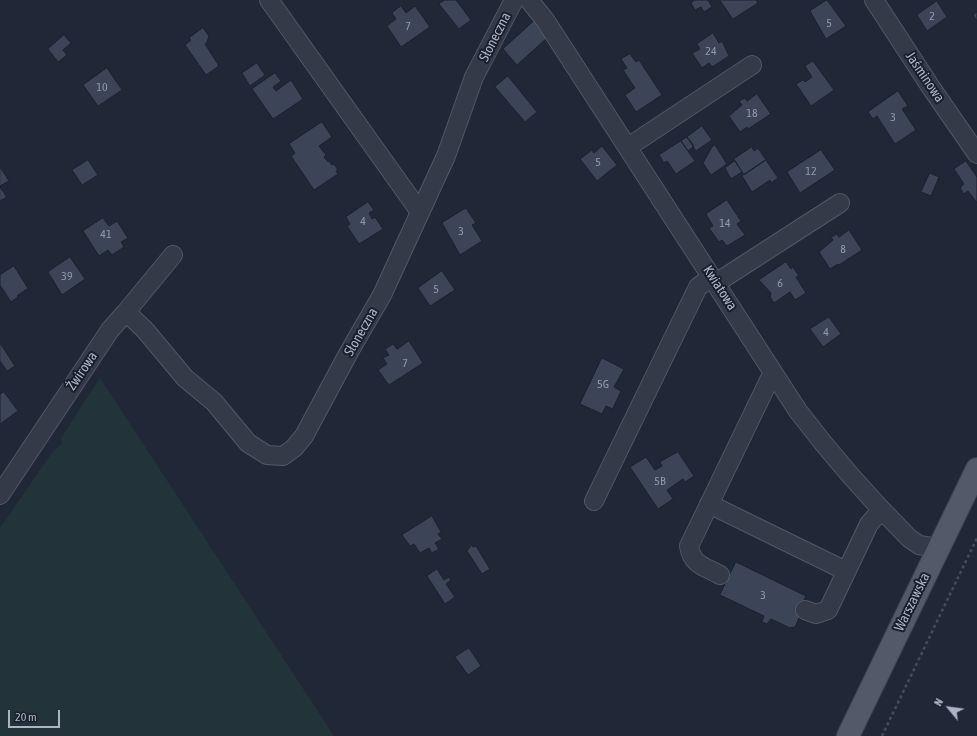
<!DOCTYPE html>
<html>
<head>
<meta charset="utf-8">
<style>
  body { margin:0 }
  #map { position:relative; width:977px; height:736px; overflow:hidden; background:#202838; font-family:"Asap Condensed",sans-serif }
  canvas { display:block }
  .north { position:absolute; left:929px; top:688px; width:40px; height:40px; -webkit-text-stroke:3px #191f2d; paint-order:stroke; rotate:299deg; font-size:11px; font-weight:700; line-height:16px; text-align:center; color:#aeb4c5 }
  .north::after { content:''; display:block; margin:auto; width:14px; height:18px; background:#aeb4c5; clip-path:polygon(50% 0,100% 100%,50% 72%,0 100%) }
  .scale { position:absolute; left:8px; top:710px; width:52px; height:18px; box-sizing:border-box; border:2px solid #aeb4c5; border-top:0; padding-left:5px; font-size:12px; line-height:14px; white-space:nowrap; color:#aeb4c5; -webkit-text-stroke:3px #191f2d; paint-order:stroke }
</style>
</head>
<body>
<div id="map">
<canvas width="977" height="736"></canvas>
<div class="north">N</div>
<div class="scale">20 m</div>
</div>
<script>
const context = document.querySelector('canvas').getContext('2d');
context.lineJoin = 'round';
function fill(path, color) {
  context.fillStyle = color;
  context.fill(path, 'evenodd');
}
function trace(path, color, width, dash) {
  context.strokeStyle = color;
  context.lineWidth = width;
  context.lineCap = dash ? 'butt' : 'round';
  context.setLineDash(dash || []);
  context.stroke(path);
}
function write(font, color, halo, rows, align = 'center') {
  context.font = font + ' "Asap Condensed",sans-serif';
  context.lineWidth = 4;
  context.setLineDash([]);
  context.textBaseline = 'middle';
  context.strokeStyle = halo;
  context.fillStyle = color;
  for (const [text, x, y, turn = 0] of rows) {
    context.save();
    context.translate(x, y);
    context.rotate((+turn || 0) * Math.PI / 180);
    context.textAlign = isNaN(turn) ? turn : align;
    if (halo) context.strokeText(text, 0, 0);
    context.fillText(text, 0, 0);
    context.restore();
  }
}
const green = new Path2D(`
  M100,378L334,736H0V528L54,450L62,444L61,438Z`);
const building = new Path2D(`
  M445,0H456L471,20L459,29L439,4Z
  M695,0H708L712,7L704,12L701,7L695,10L691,3Z
  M720,0H756L758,3L733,19Z
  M827,0L846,26L826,39L810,11Z
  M937,1L947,17L927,31L917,15Z
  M401,6L406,13L415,6L430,27L401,47L387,26L396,19L392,13Z
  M977,12V21L973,15Z
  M534,21L548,37L517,65L503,49Z
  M203,28L209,36L207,42L205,44L219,66L206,75L185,45L191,40L189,38Z
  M713,33L719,43L722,41L729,56L712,67L709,63L702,68L692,53L700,49L697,44Z
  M64,35L71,43L63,50L67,55L58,62L48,49Z
  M630,54L636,62L639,60L662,95L636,112L625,95L635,88L623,70L627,68L621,59Z
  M813,61L834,90L811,106L796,84L803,80L805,82L812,77L805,66Z
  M257,63L265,75L250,86L242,73Z
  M107,68L122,90L98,106L83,85Z
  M275,73L281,81L273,87L276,91L291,80L303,99L273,119L252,89Z
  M508,76L537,112L525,122L495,87Z
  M898,91L908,106L902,109L916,130L895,144L877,116L873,119L868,112Z
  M757,94L771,114L748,129L747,127L740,132L729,116L742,105L739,101L745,98L747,101Z
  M322,122L332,137L319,146L326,155L324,157L328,162L329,161L332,165L334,164L338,170L336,171L338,174L314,190L291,156L295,153L289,144Z
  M702,126L712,140L696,151L687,137Z
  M687,137L694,146L688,151L681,141Z
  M681,141L695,161L676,174L667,161L664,163L659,155Z
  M715,145L727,164L711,175L703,163L712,147Z
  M602,146L617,165L597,181L580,159L592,150L594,153Z
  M752,147L754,151L758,148L766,160L744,175L734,159Z
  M821,150L835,170L800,193L787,172Z
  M88,160L98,175L82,185L72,170Z
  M766,160L778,178L771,183L770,180L752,192L742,176Z
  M735,161L742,172L731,179L725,168Z
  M966,161L977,177V203L968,191L964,194L960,188L964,184L954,169Z
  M0,167L9,181L0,186Z
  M930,173L939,177L931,196L921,192Z
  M0,187L7,197L0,201Z
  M727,200L741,221L737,224L745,235L727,246L722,240L719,242L709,228L713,226L706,214Z
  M368,202L374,210L369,213L372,219L375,217L383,229L359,244L347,226L350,224L346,217Z
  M466,208L476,223L472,225L482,241L460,255L442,223Z
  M103,218L109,226L117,221L128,238L121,242L124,247L112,255L108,250L99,256L83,231Z
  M849,230L862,250L839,265L838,264L830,269L819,252L833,240L831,237L837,234L839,237Z
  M70,257L85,279L62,295L48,272Z
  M786,262L791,269L793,267L799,276L796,277L806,293L795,300L790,292L774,303L770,297L771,293L759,280Z
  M14,266L29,290L27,289L17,296L18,297L11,302L0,285V275Z
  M442,271L455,290L430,306L418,288Z
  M829,317L841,334L823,347L810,329Z
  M409,341L423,363L389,385L378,370L387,364L383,358L389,355L385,349L393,344L397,349Z
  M0,343L15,366L7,371L0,361Z
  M602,358L624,369L614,387L621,391L613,408V409L606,406L602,414L580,404Z
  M4,392L18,411L0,424V394Z
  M678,452L694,476L685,482L683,479L667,490L673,499L658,509L630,467L646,457L655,470L662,466L660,462Z
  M432,516L441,532L438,534L442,539L435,543L439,549L432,553L429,548L420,553L414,544L410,546L402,535Z
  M472,545L473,547L476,546L490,569L482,574L467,551Z
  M736,562L806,596L798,612L800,616L795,627L790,628L771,619L767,624L762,622L764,616L720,595Z
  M437,569L444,580L449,577L451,580L446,584L455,597L445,604L427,576Z
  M469,648L481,666L468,675L455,657Z`);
const path = new Path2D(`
  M882,736L977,538`);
const minor = new Path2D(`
  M269,0L420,212
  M529,0L545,20L798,411C832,456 869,498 909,538L919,545L938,548
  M874,0L932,89L977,154
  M628,147L752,65
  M716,283L840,203
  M126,312L145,330L185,378L214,402L248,443L267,455L283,456L294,448L304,436L349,352L382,295L446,156L474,77L514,0
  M0,495L110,330L126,312L173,255
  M594,501L698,287L712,277
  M709,504L846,571
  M720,575C704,566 692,565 689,546L773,372
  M805,610L816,614L828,610L869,524L881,510`);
const major = new Path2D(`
  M848,736L977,469`);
const numberNames = [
  ["2",932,16],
  ["5",829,23],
  ["7",408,26],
  ["24",711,51],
  ["10",102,87],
  ["18",752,113],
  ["3",893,117],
  ["5",598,162],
  ["12",811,171],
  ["4",363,221],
  ["14",725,223],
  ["3",461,231],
  ["41",106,234],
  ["8",843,249],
  ["39",67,276],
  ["6",780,283],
  ["5",436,289],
  ["4",826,332],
  ["7",405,363],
  ["5G",603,384],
  ["5B",660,481],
  ["3",763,595]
];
const streetNames = [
  ["Słoneczna",495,37,-63],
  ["Jaśminowa",925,77,56],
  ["Kwiatowa",720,288,57],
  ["Słoneczna",361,332,-60],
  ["Żwirowa",82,371,-56],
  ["Warszawska",912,602,-64]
];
fill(green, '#223439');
fill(building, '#3c4558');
trace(building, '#1b212f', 1);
trace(minor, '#515766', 20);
trace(major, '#3d4352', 24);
trace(path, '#405156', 2.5, [3, 3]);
trace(minor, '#343a48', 18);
trace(major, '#525969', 22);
write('12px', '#9298aa', null, numberNames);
write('14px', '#aeb4c5', '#191f2d', streetNames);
</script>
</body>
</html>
